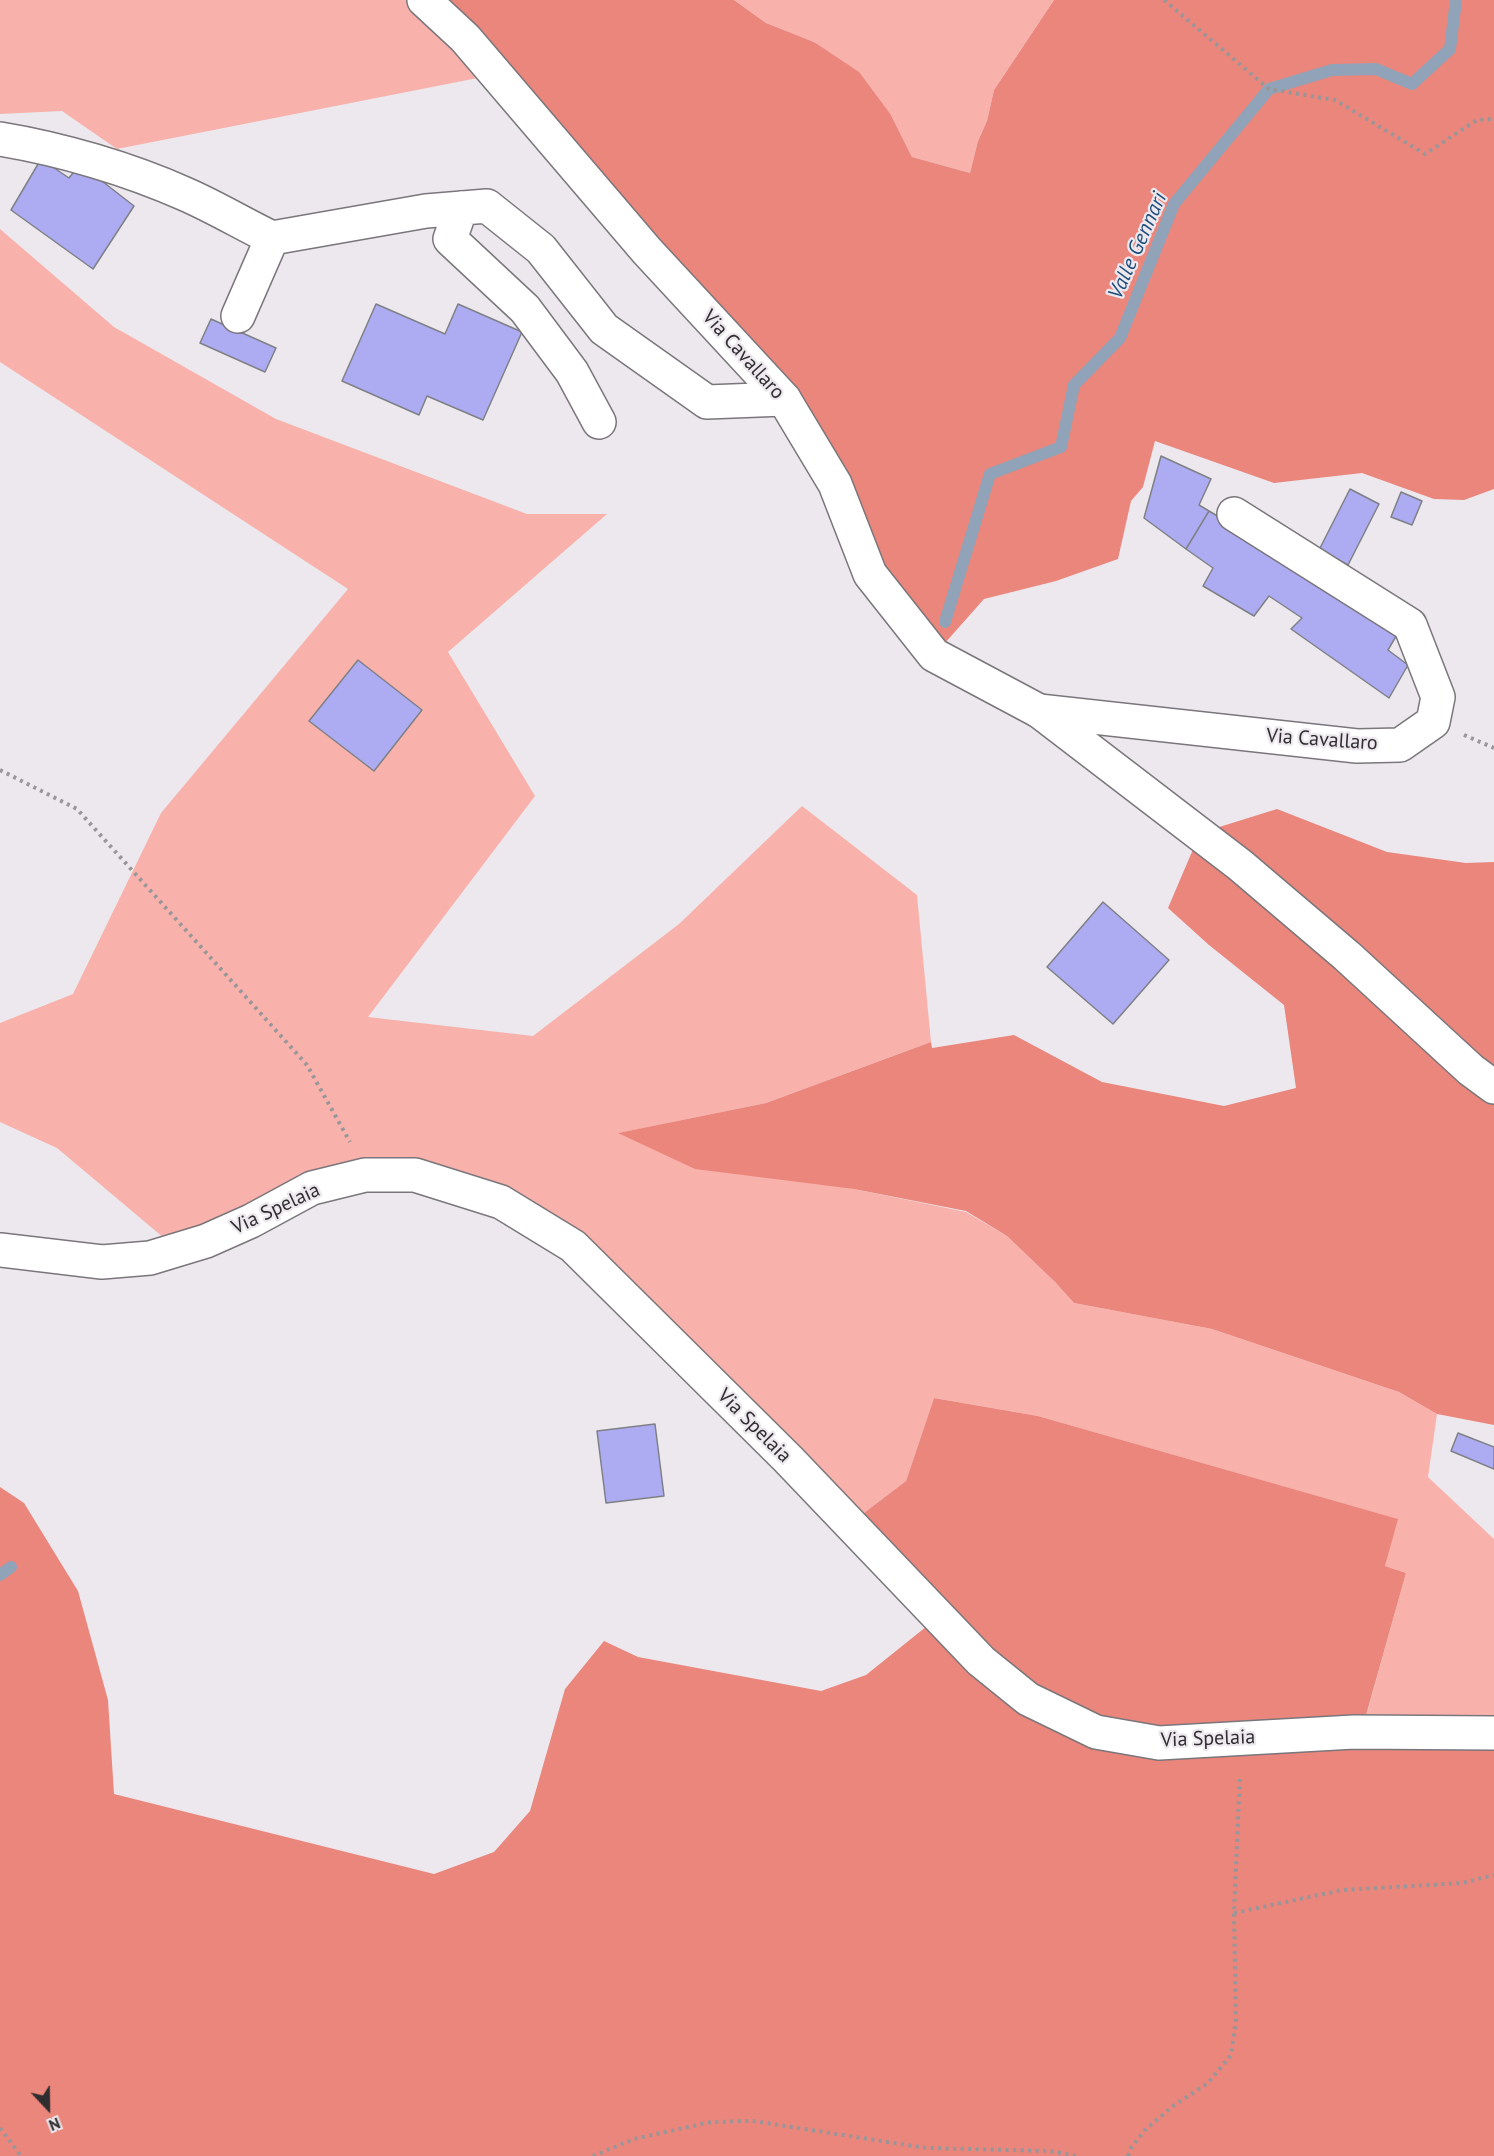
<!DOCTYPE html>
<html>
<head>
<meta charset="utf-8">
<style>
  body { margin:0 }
  #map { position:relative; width:1494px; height:2156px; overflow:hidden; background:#ece8ee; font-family:"PT Sans",sans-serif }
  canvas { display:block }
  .north { position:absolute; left:18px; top:2078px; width:60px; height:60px; -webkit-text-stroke:4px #ece8ee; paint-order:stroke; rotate:158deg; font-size:16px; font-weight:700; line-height:24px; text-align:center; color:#2f2d2f }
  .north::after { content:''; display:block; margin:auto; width:21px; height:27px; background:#2f2d2f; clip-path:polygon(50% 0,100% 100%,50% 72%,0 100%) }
</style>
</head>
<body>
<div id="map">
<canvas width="1494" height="2156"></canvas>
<div class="north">N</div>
</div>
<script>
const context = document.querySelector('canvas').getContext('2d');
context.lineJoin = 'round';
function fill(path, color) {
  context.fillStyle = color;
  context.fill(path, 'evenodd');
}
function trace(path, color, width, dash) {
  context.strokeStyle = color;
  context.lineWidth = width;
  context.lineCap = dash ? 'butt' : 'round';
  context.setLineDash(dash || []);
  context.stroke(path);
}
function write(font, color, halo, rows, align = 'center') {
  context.font = font + ' "PT Sans",sans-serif';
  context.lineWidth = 4.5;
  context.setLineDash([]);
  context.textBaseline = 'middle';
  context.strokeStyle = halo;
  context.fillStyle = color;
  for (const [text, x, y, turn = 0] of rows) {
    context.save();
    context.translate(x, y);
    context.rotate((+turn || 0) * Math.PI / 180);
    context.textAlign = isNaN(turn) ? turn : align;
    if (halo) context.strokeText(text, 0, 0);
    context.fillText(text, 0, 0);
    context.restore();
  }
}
const green = new Path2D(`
  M0,0H427L493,75L117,149L62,111L0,114Z
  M734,0H1054L994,90L987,121L978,141L970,173L912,157L891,115L814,42L766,23Z
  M0,229L114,327L276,419L527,514H607L448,652L535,796L368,1017L533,1036L679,924L802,806L917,895L931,1042L766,1103L619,1133L854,1189L966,1212L1007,1236L1055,1282L1074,1303L1212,1329L1399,1392L1437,1414L1428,1477L1494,1539V1718L1365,1720L1406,1573L1385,1566L1397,1519L1038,1416L934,1398L906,1481L852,1522L539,1232L434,1185L303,1196L170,1243L57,1148L0,1122V1023L73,994L161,813L348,589L0,362Z`);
const forest = new Path2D(`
  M427,0H734L766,23L814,42L859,72L891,115L912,157L970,173L978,141L987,121L994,90L1054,0H1494V489L1464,500L1434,499L1362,473L1274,483L1155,441L1143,487L1131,501L1118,559L1056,581L984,599L929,661L770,404Z
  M1277,809L1387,852L1466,863L1494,862V1425L1437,1414L1399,1392L1212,1329L1074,1303L1055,1282L1007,1236L966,1211L854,1189L695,1169L618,1133L766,1103L931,1042L932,1048L1014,1035L1102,1082L1224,1106L1296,1088L1284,1005L1209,945L1168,908L1200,833Z
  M934,1398L1038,1416L1398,1519L1385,1566L1406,1573L1365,1719L1494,1718V2156H0V1487L24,1503L78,1591L108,1700L114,1794L434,1874L494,1852L530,1811L565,1689L604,1641L638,1657L821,1691L866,1675L947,1610L852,1522L906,1481Z`);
const stream = new Path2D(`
  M945,622L990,474L1061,447L1074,385L1120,338L1174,204L1269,89L1332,70L1376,69L1412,84L1450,49L1456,0
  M0,1575L11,1567`);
const building = new Path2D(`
  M41,159L69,178L80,164L134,206L93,269L11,210Z
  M376,304L445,334L458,304L522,332L483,420L427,396L419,415L342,381Z
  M211,319L276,348L265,372L200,343Z
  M1161,456L1211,479L1199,505L1209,511L1186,549L1144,518Z
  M1350,489L1379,504L1348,565L1319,550Z
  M1401,492L1422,501L1412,525L1391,517Z
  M1209,511L1402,626L1388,650L1408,665L1389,698L1291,629L1302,618L1269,596L1254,616L1203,586L1213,568L1186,549Z
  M358,660L422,710L374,771L309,721Z
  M1103,902L1169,960L1113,1024L1047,967Z
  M655,1424L664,1496L606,1503L597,1431Z
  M1458,1433L1494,1447V1469L1451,1451Z`);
const path = new Path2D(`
  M1164,0L1269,89L1335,100L1425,154L1477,120L1494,119
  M1464,735L1494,748
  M0,770L77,809L307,1065L350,1142
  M1234,1913L1342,1890L1462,1883L1494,1875
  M0,2128L21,2156
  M593,2156L634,2139L711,2122L753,2121L926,2148L1050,2151L1077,2156
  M1128,2156L1131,2148L1145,2130L1173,2106L1208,2083L1231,2055L1236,2020L1234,1913L1240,1775`);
const minor = new Path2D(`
  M0,139C61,149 129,169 185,194C215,207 243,224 272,238
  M461,208L450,239L525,309L572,372L599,422
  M238,316L272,238L426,211L487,206L541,249L604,329L707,402L784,399
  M1039,711L1357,746L1400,745L1433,722L1438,697L1410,625L1234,514`);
const tertiary = new Path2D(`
  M424,0L465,38L647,251L784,399L835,484L870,574L934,655L1039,711L1240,865L1347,956L1471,1070L1494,1087
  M0,1250L102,1262L150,1258L206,1241L251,1221L312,1188L365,1175H415L501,1202L573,1246L788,1459L981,1661L1028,1699L1096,1732L1159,1743L1354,1732L1494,1733`);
const streetNames = [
  ["Via Cavallaro",743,355,48],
  ["Via Cavallaro",1322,740,4],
  ["Via Spelaia",276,1209,-25],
  ["Via Spelaia",754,1426,45],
  ["Via Spelaia",1208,1739,-2]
];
const waterNames = [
  ["Valle Gennari",1138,246,-66]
];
fill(green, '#f8b2ab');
fill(forest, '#ea867c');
trace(stream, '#90a3b8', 12);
fill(building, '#adacf3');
trace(building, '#7f8086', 1.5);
trace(minor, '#7a767b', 36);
trace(tertiary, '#7a767b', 36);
trace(path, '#99969a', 4, [3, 4.5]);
trace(minor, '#fff', 33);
trace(tertiary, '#fff', 33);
write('20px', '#2f2d2f', '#ece8ee', streetNames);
write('italic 21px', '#1d4d7b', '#ece8ee', waterNames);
</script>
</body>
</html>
